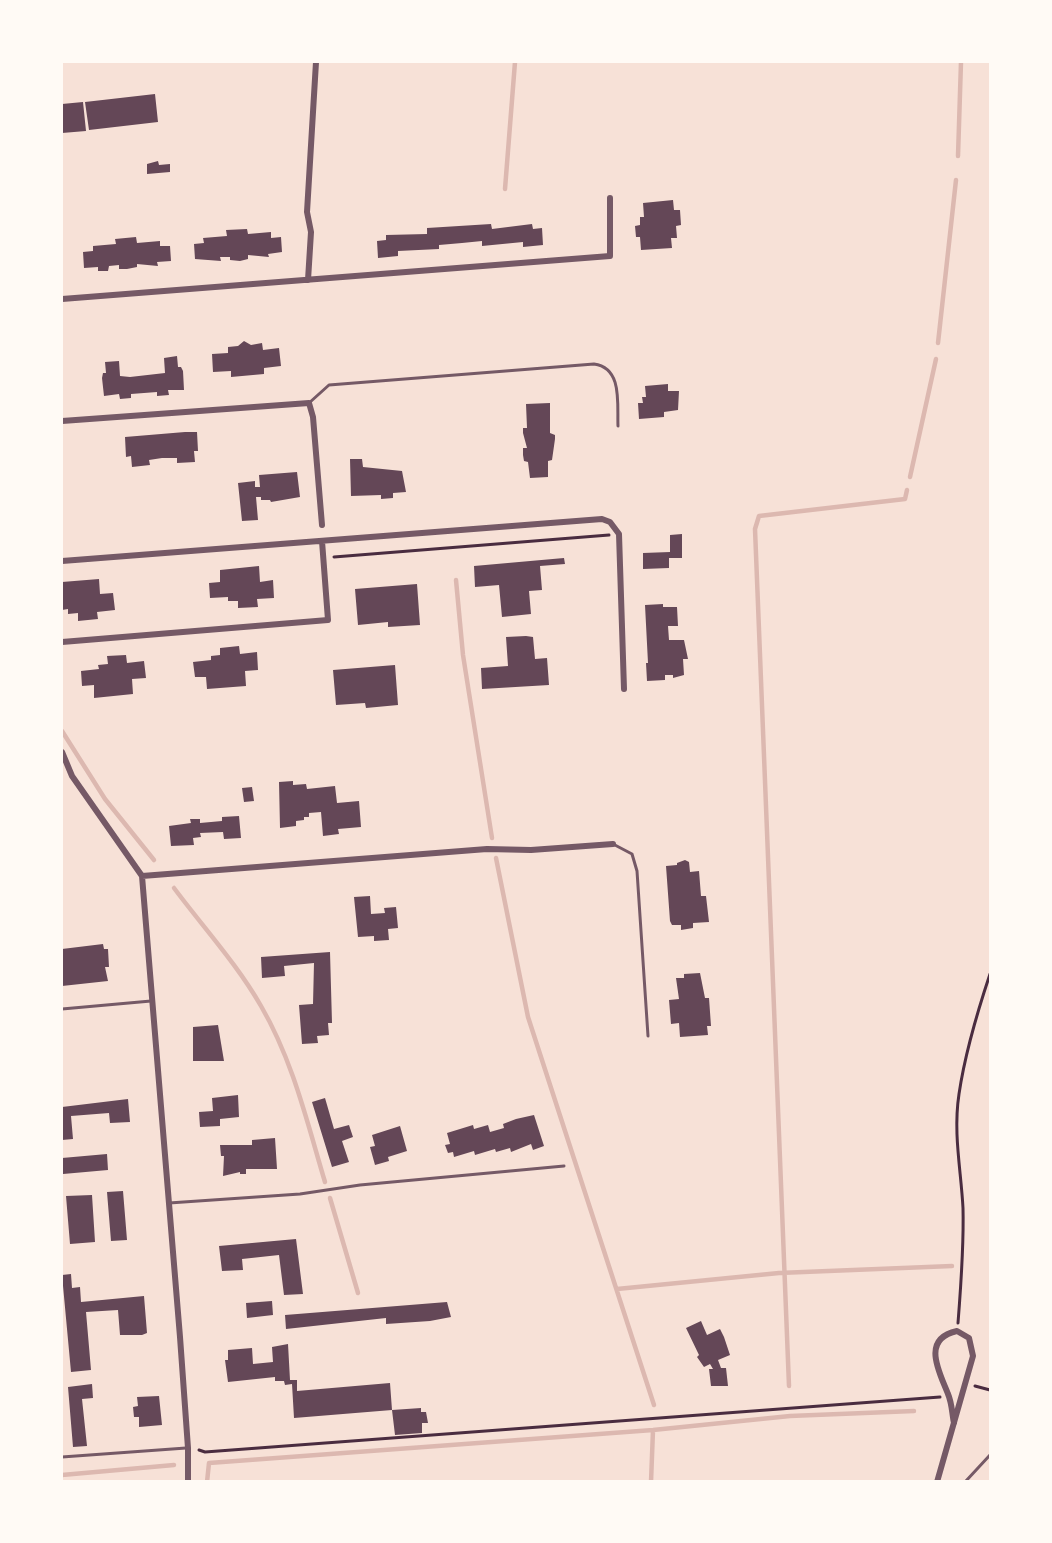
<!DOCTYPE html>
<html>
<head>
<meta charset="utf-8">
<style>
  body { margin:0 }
  #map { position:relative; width:1052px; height:1543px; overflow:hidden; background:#f7e1d7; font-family:"Nunito Sans",sans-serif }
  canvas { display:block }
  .frame { position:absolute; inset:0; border:63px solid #fffaf5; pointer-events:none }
</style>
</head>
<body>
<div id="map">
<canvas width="1052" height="1543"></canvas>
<div class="frame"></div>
</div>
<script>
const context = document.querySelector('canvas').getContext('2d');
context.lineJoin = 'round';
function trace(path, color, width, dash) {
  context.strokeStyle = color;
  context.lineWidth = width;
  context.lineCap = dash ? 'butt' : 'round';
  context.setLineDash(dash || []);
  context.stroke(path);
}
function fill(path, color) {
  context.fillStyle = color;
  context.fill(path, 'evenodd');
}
const stream = new Path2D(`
  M958,156L961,62
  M505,189L515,62
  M938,343L956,180
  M910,477L936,359
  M456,580L463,655L492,838
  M62,731L105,799L154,860
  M496,858L528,1017L654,1405
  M174,888C203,927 237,964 261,1006C293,1061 307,1122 325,1182
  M330,1198L358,1293
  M617,1289L779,1273L952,1266
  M789,1386L755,529L759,516L905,499L907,490
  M62,1475L174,1465
  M207,1482L209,1463L653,1430L790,1416L914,1411
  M651,1482L653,1430`);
const building = new Path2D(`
  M155,94L158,122L89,130L85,102Z
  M83,102L86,131L62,133V104Z
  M158,161L159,165L170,164V172L147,174V164Z
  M673,200L674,210H680L681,225L676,226L677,238H671L672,248L641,250L640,237H636L635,226L640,225V217H644L643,203Z
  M491,224L492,229L532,224L533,229L542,228L543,245L523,247V242L482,246V241L462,243L439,245V249L398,251V256L378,258L377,241L386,240V235L427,234V228Z
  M247,229L248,234L271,232V238L281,237L282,252L268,254L269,257L248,255V259L240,261L230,260V257H220L221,261L195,259L194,244L204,243L203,238L227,236L226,230Z
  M136,237L137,243L160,241V246H170L171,261L157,262L158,266L137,264V267L127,269H119V265L109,266L108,271H98V267L84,268L83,252L93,251V246L116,244L115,239Z
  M244,341L251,345L262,343L263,350L279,348L281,366L264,368V374L231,377V371L213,372L212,354L228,353V347L238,346Z
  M177,356L178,367H181L183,371L184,390H168L169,395L157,396V392L131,394V398L120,399L119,394L104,396L102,378L103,373H106L105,362L119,361L120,376L130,377L165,373L164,358Z
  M668,384V391H679L678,410L664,412V417L639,419L638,403H643L642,397H646L645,386Z
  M550,403V433L555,435V439L552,460L548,461V477L530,478L528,462L524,461L523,455V448H527L523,433V428H527L526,404Z
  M185,432H197L198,451H194L195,462L177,463V458H162L149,460L150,465L132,467L131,456L126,457L125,437Z
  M350,459H362L363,467L402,471L406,492L393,493V498L381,499V495L351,496Z
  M297,472L300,497L271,502L270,500H261V497H256L258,520L242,521L238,483L255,481V487H260L259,475Z
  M682,534V558H669V568L643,569V553L670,552V535Z
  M564,558L565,564L540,566L542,590L529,591L531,614L502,617L499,585L475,587L474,566Z
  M259,566L260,582L273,580L274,598L257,599L258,607L238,608V601H228V597L210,598L209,583L220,582V570Z
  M99,579L100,594L113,593L115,610L97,612L98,619L78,621V613L68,614V609L62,610V582Z
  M417,584L420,625L388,627V622L358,625L355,589Z
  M663,604V607H677L678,626H668L669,640H684L688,659H683L684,675L673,678V675H665V680L647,681L646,663H648L645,605Z
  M526,636L533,637L535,659L547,658L549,685L482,689L481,668L508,666L506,637Z
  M239,646L240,654L257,652L258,670L245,671L246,686L207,689L206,677H195L193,662L211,660V656L220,655V648Z
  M126,655L127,663L144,661L146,678L132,679L133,694L94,698V685L82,686L81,671L99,669L98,665L108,664L107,656Z
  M395,665L398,705L366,708L365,703L336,705L333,670Z
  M293,781V785L306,784L307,789L335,786L337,803L359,801L361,827L338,829L339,834L323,836L321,812L309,813V817H304V820L296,821V826L280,828L279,782Z
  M252,787L254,801L244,802L242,788Z
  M239,816L241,838L224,839L223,832L200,833L201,837L193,838L194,845L171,846L169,826L191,823L190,819H200V823L222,821V817Z
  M685,860L689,862L690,872L699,871L701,896H706L709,922L693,923V928L681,930V925H672L670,921L666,866L677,865V863Z
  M370,896L371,914L385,913L384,908L396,907L398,928L388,929L389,940L374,941V936L358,937L354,897Z
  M103,944L104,949H108L109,967H105L108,981L62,986V949Z
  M330,952L332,1023H328L329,1035L317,1036L318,1043L302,1044L299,1005L313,1004L314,963L284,966L285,976L262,978L261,957Z
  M700,973L705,998H709L711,1026H707L708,1035L680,1037L679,1023L671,1024L669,1000L679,999L676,978H684V974Z
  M218,1025L224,1061H193V1027Z
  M238,1095L239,1117L220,1119V1126L200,1127L199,1112L213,1111L212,1098Z
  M325,1098L334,1129L349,1125L353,1137L342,1141L349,1162L332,1167L312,1102Z
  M128,1099L130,1122L110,1123L109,1113L71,1116L73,1139L62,1140V1107Z
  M534,1115L544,1146L533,1150L531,1144L511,1152L510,1148L496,1152L495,1149L475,1155L474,1151L454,1157L453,1152L448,1153L445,1145L450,1144L447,1133L473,1125L474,1129L488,1125L490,1132L504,1128L503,1124L516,1119Z
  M400,1126L407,1151L388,1157L389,1161L375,1165L370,1147L375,1146L372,1135Z
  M275,1138L277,1169H246V1174H240V1172L223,1176L224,1156H221L220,1145H252V1140Z
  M107,1154L108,1170L63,1174L62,1158Z
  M123,1191L127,1240L111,1241L107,1192Z
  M92,1195L95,1242L70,1244L66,1196Z
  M296,1239L303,1294L284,1295L279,1255L242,1259L243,1270L222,1271L219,1246Z
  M71,1274L72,1288L80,1287L81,1302L144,1296L147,1333L142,1335H120L118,1310L86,1312L91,1370L71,1372L62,1275Z
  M272,1301L273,1315L247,1318L246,1303Z
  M447,1302L451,1317L430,1321L386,1324V1318L286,1329L285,1315Z
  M701,1321L707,1335L720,1329L724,1337L730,1355L718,1360L721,1368H726L728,1386H711L709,1369H713L710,1364L704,1367L697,1357L699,1355L686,1328Z
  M288,1344L290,1380H297V1391L390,1383L392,1410L294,1418L292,1384L285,1385L284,1381H275V1377L228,1382L225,1360H228V1350L252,1348L253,1364L273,1362L272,1347Z
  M92,1384L93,1398L82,1399L87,1446L73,1447L68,1387Z
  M159,1396L162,1425L139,1427V1417H134L133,1407L138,1406L137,1397Z
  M421,1408V1412H426L428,1423H422V1433L395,1435L392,1410Z`);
const path = new Path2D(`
  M334,557L609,535
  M958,1323C961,1285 964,1247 963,1208C961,1170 953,1133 959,1094C965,1053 977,1013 990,974
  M975,1386L990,1390
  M199,1450L205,1452L940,1397`);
const service = new Path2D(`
  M309,403L329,385L594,364C623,368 617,404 618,426
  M613,844L632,854L637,871L648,1036
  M62,1009L151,1001
  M169,1203L300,1194L360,1185L564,1166
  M62,1457L186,1448
  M965,1482L990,1455`);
const minor = new Path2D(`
  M308,280L311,232L307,212L316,62
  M62,299L610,256V198
  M62,421L309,403L313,417L322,525
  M62,561L602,519L610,522L619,534L624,689
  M62,642L328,620L322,541
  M62,752L72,776L142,876L180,1337L188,1448V1482
  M142,876L487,849L531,850L613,844
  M937,1482L973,1356L969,1338L957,1331C920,1339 940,1373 948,1394C952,1403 952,1414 954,1423`);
trace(stream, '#dcb8b0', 4.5);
fill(building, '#644757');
trace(path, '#4a2c40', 3);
trace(service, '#755966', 3);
trace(minor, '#755966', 6);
</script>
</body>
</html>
